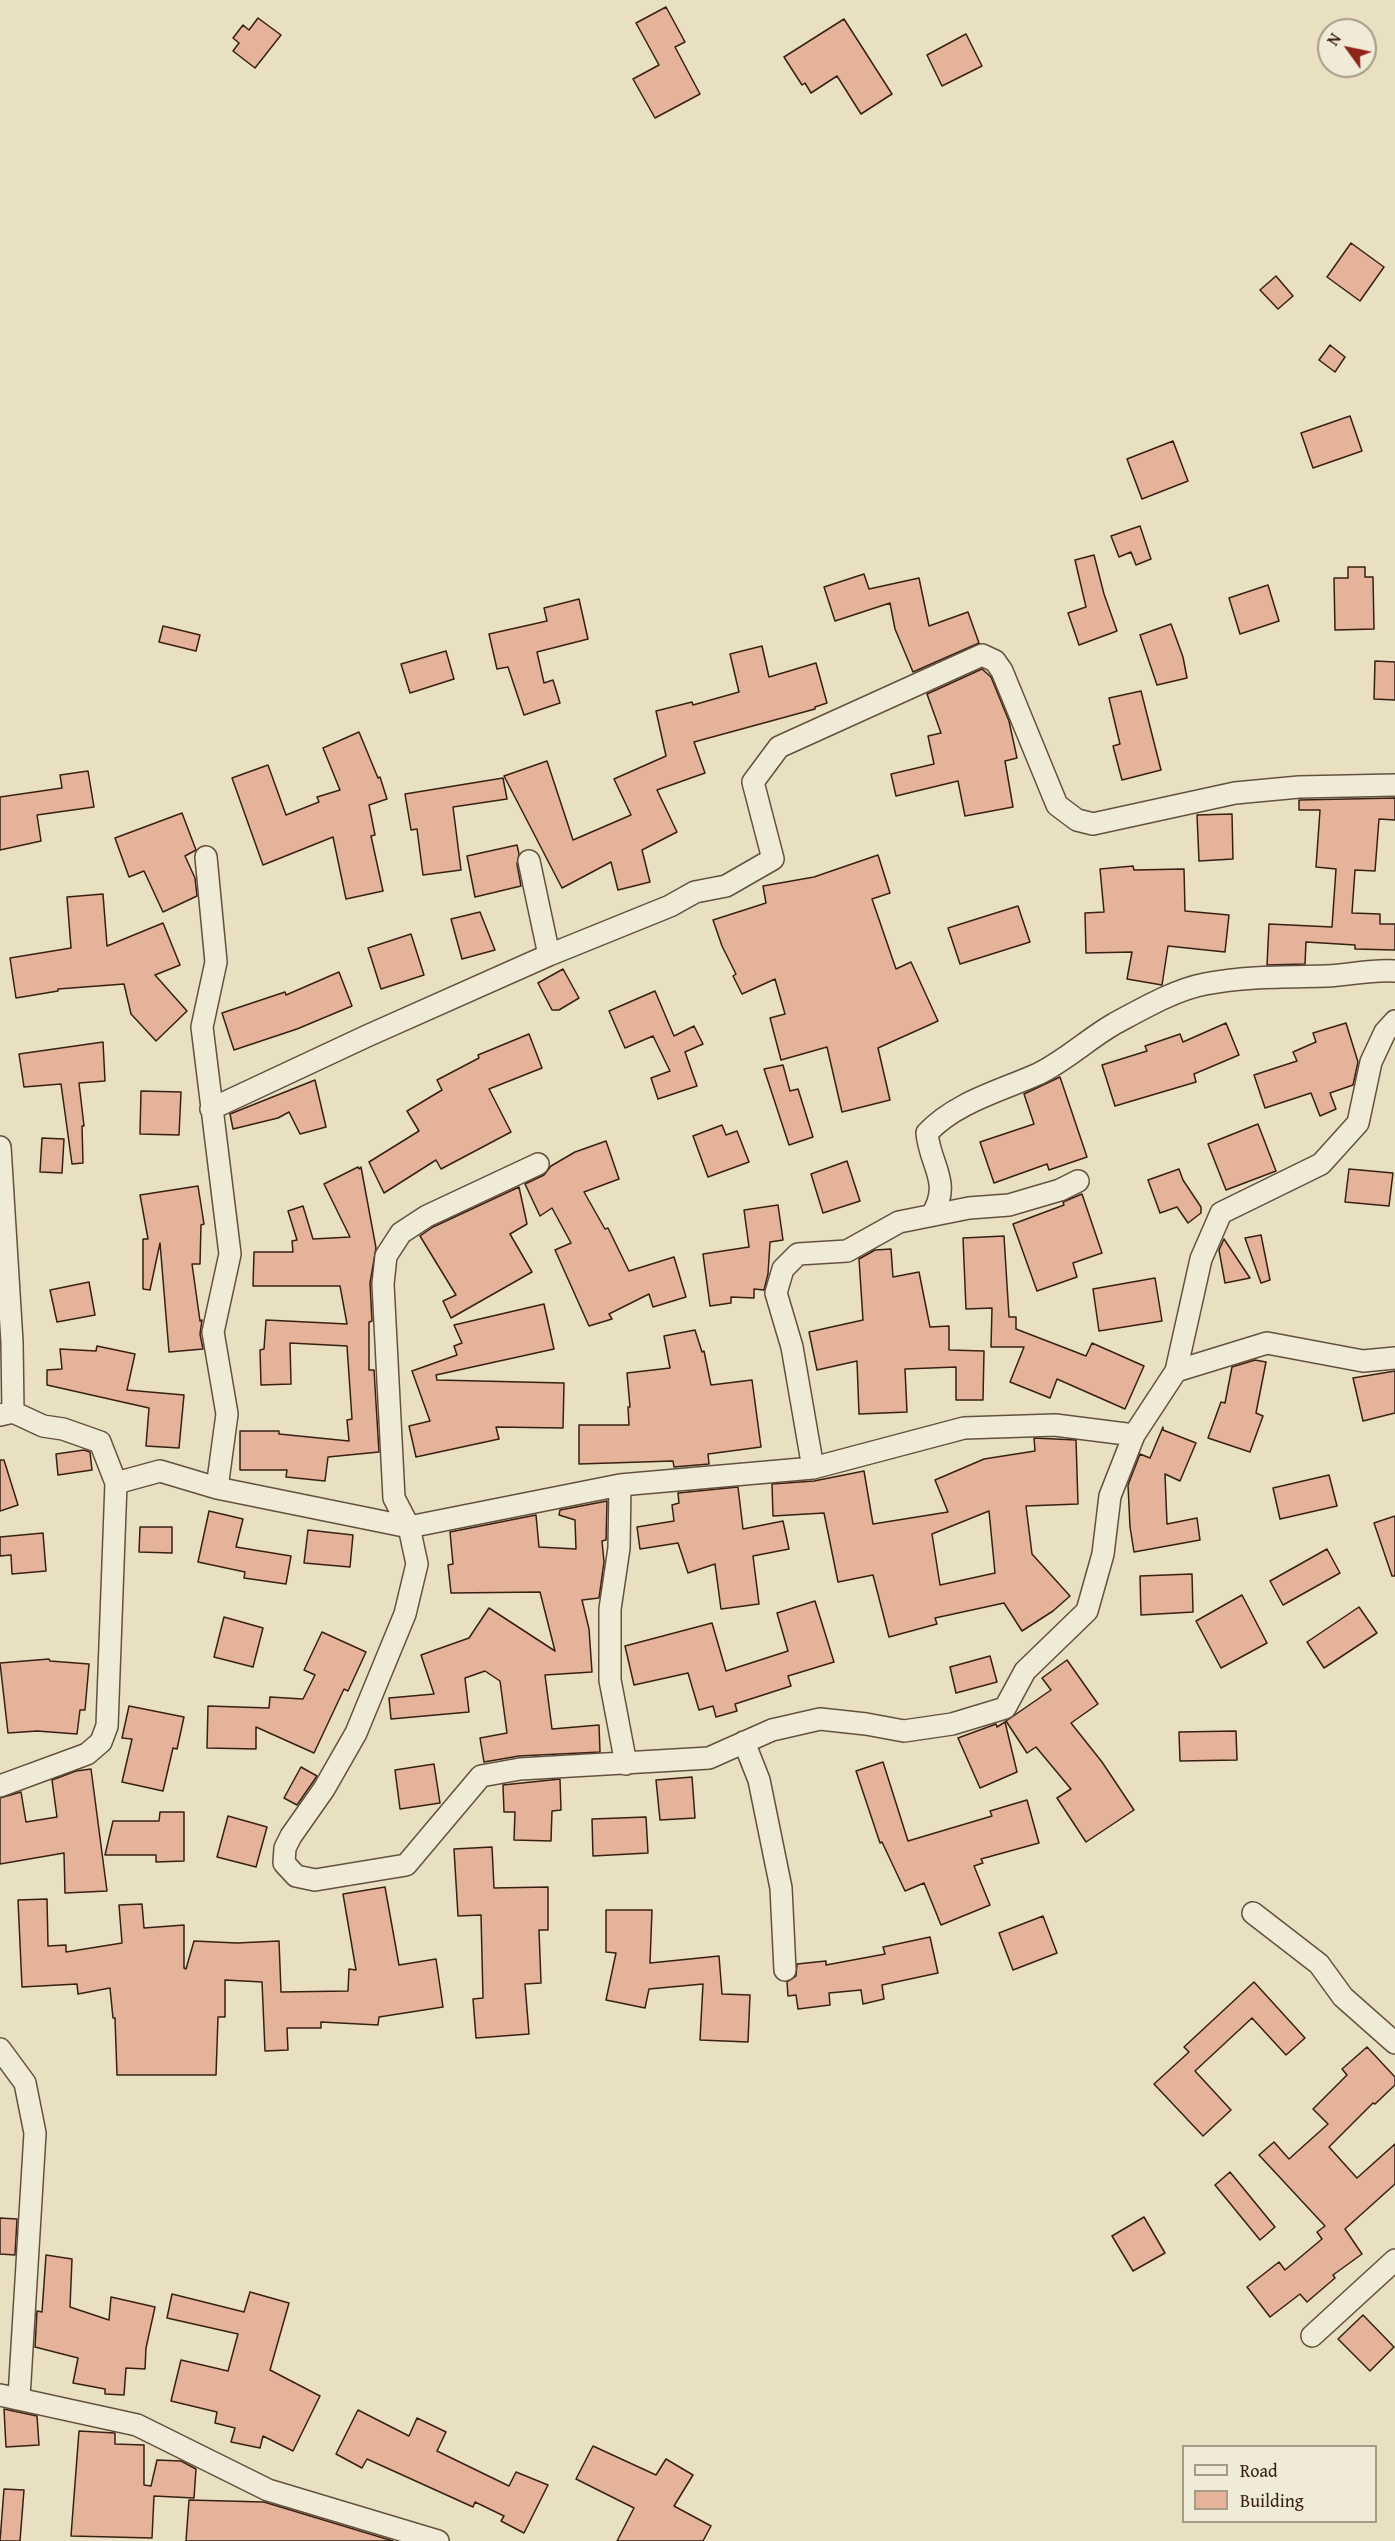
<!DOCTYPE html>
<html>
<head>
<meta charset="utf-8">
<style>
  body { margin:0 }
  #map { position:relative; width:1395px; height:2541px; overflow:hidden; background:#e8e0c0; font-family:"Gentium Book Plus",serif }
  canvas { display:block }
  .legend { position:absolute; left:1182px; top:2445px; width:195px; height:78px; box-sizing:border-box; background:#f0ebd6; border:2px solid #a69a88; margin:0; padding:8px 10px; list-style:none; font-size:18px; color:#382013 }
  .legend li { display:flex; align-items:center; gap:12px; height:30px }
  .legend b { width:30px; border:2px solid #a69a88 }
  .north { position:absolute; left:1317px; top:18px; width:60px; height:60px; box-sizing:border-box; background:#f0ebd6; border:2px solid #a69a88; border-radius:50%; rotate:303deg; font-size:16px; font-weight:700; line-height:24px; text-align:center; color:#382013 }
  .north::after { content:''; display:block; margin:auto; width:21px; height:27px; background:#8f2418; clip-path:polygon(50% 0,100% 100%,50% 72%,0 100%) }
</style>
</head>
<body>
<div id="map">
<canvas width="1395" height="2541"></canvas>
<ul class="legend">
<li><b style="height:8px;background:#f0ebd6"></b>Road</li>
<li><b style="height:16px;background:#e4b399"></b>Building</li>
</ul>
<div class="north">N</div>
</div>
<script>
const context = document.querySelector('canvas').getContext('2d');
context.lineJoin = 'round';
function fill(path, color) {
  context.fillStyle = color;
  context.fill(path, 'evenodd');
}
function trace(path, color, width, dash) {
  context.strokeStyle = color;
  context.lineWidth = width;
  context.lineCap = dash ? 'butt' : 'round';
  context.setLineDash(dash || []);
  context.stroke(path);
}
const building = new Path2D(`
  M666,7L685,42L675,47L700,94L655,118L633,79L659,65L636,23Z
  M258,18L281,35L255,68L233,51L239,43L233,38L243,25L249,30Z
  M844,19L892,94L861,114L837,76L811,93L805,83L802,85L784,57Z
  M966,34L982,66L942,86L927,55Z
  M1351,243L1384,267L1360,301L1327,277Z
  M1276,276L1293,296L1278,309L1260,290Z
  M1330,345L1345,357L1335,372L1319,360Z
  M1350,416L1362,451L1313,468L1301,433Z
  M1173,441L1188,481L1142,499L1127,459Z
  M1140,526L1151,559L1136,565L1131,552L1119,557L1111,536Z
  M1094,555L1104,594L1117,631L1079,645L1068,613L1086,607L1075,560Z
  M1348,567H1365V577H1373L1374,629L1335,630L1334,578H1348Z
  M864,574L869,589L919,578L929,626L968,612L979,643L913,672L895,629L890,603L835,621L824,587Z
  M1268,585L1279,621L1240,634L1229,598Z
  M579,599L588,639L537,652L544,683L553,680L560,703L524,715L508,667L497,669L489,634L547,621L544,608Z
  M1171,624L1183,657L1187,678L1157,685L1140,635Z
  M163,626L200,635L196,651L159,642Z
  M762,646L769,677L816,663L827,703L815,707V709L694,742L705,773L657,790L677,832L642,850L650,882L618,890L611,862L562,888L504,776L547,761L573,840L631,815L614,779L666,756L656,711L692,702L693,705L739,692L730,654Z
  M446,651L454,679L410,693L401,664Z
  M1375,661L1395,662V700L1374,699Z
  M982,669L991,677L1009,721L1017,758L1005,761L1013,807L965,816L958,781L896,796L891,774L934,764L928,736L941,733L927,694Z
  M1141,691L1161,770L1122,780L1113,746L1120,744L1109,698Z
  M359,732L378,778L380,777L387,799L369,805L375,835L371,836L383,891L346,899L333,837L263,865L232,778L268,765L286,815L319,802L317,797L340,790L323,748Z
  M88,771L94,807L37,815L41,841L0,850V797L62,788L60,775Z
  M503,778L507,799L453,807L461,870L423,875L417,829L411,830L405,794Z
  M1395,798V820L1379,819L1375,871L1355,870L1352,913L1380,914V924H1395V950L1355,949V945L1306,942L1305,964L1267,965L1269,924L1332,927L1336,869L1316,867L1320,810H1299V800Z
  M182,813L196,850L185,856L195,878L197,896L163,912L144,871L129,877L115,838Z
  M1232,814L1233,859L1199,861L1197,815Z
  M517,845L519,854L517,864L521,886L475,897L467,856Z
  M878,855L890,893L872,899L896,969L911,962L938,1021L878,1048L890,1100L842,1112L827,1047L781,1060L770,1018L785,1014L775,979L742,994L733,976L736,974L722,946L713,920L766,903L763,886L814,877Z
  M1133,866L1134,870L1184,869L1185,911L1229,915L1225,952L1168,946L1162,985L1127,979L1132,952L1086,953L1085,913L1104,912L1100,869Z
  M103,894L107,946L163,923L180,965L155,975L187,1011L156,1041L131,1014L124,984L58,989V991L16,998L10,958L71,948L67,897Z
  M1018,906L1030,942L960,964L948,928Z
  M480,912L495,950L462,959L451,919Z
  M411,934L424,975L381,989L368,948Z
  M563,969L579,998L559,1010H552L538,983Z
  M339,972L352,1006L297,1029L234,1050L222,1013L285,992L286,995Z
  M655,991L674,1036L694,1026L703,1044L685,1052L697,1086L658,1099L651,1078L670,1071L653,1036L625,1048L609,1011Z
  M1226,1023L1239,1055L1194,1074L1196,1082L1115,1106L1102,1065L1147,1051L1145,1046L1180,1034L1183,1042Z
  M1346,1023L1358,1062L1353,1085L1330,1093L1336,1109L1320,1116L1311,1093L1265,1108L1254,1075L1297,1061L1293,1052L1316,1042L1313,1033Z
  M529,1034L542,1068L489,1089L511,1132L441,1169L436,1160L384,1193L369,1162L419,1131L407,1111L442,1090L437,1080L479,1058L478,1055Z
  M103,1042L105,1081L79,1083L84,1126H82L83,1163L72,1164L61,1084L24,1087L19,1054Z
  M783,1065L790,1091L798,1089L813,1137L789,1145L764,1069Z
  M1060,1077L1087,1157L1049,1170L1047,1164L994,1183L980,1142L1034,1124L1024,1094Z
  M315,1080L326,1127L300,1134L289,1112L278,1118L233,1129L230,1114Z
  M141,1091L181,1092L179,1135L140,1134Z
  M1258,1124L1276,1171L1226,1190L1208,1144Z
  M722,1125L726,1135L737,1131L749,1162L708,1177L693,1136Z
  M42,1138L64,1139L62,1173L40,1172Z
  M606,1141L619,1179L584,1192L605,1229L608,1228L629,1271L674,1257L686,1297L653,1307L649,1294L609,1314L612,1319L589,1326L555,1250L571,1243L552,1208L540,1216L525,1184L544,1175L551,1166L575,1152Z
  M847,1161L860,1201L823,1213L811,1174Z
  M358,1167L359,1169L361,1167L376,1248L370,1283L372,1321L369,1322V1370H374L379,1452L328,1457L325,1481L286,1477L287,1470H240V1431H279V1434L349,1441L347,1420L352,1419L347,1346L290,1343L291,1384L261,1385L260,1350L264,1349L266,1320L347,1324L340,1286H253L254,1252H293L292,1241L297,1240L288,1211L303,1206L313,1239L350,1237L324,1184Z
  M1179,1169L1183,1180L1201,1207V1213L1188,1223L1177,1207L1160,1213L1148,1180Z
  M1349,1169L1393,1173L1389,1206L1345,1202Z
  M198,1186L204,1224L201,1225L200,1264H192L200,1321L202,1320L200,1334L203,1349L169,1352L160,1243L150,1290L143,1289V1239H148L140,1195Z
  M519,1187L527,1224L510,1234L532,1272L451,1318L443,1301L456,1295L420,1236L433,1227Z
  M1082,1194L1102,1253L1073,1263L1077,1277L1037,1291L1013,1224L1064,1205L1063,1202Z
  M778,1205L783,1240L770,1242L768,1274L764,1290L754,1289V1298L731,1297V1303L710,1306L703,1254L749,1247L744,1210Z
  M1261,1235L1270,1280L1261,1283L1245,1238Z
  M1004,1236L1009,1317H1016V1329L1086,1356L1092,1343L1144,1366L1125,1409L1057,1379L1050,1398L1010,1382L1024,1347H991L992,1308L966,1309L963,1238Z
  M1224,1239L1250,1278L1225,1283L1219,1250Z
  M891,1249L893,1277L919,1272L930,1327L949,1326V1350L984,1351L983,1400H956V1367L905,1369L907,1412L859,1414L857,1361L817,1370L809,1332L863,1320L859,1259L875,1250Z
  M1155,1278L1162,1321L1099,1331L1093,1289Z
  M89,1282L95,1315L57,1322L50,1290Z
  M544,1304L554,1349L436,1375L437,1380L564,1383L563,1428L496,1427L499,1439L416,1457L409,1426L430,1421L412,1371L457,1355L454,1346L462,1343L454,1325Z
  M695,1330L702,1352L704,1351L711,1385L752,1380L761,1447L708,1454L709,1464L674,1467L673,1461L579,1464V1425H629L628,1407H630L627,1373L670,1368L664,1336Z
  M97,1346L135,1354L127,1390L184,1395L179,1448L146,1446L149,1408L47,1385V1370L62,1369L60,1349L96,1351Z
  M1255,1360L1266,1362L1256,1413L1263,1416L1250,1452L1208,1438L1221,1402L1225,1403L1232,1367Z
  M1395,1371V1413L1363,1421L1353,1378Z
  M1163,1427V1430L1196,1443L1180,1481L1165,1474L1167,1524L1197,1518L1200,1540L1134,1552L1130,1527L1128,1485L1140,1454L1150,1458Z
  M1034,1438L1076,1440L1078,1504L1026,1506L1032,1554L1070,1596L1053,1611L1022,1631L1004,1603L935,1618L937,1624L889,1637L873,1575L838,1582L824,1513L773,1516L772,1484L814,1481L864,1471L873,1524L948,1512L935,1480L984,1459L1035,1451ZM989,1511L995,1573L940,1585L932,1534Z
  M84,1450L90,1452L92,1470L58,1475L56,1454Z
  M0,1460H4L18,1505L0,1511Z
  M1329,1475L1337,1506L1280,1519L1273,1488Z
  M738,1487L743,1529L783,1521L789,1549L753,1556L759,1604L721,1609L715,1564L688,1573L678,1543L640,1549L637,1527L674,1521L672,1505L679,1503L678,1493Z
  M607,1501L606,1540L602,1541L604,1562L599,1598L582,1600L589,1629L592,1672L545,1675L552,1729L599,1725L600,1752L519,1756L484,1762L480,1738L507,1733L500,1681L485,1671L465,1678L469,1712L391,1719L389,1698L434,1694L421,1655L469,1638L489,1608L555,1651L540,1592L451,1593L448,1565L453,1564L450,1532L536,1515L539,1547L576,1549L575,1520L559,1515L560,1510Z
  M209,1511L243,1519L236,1547L291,1556L286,1584L244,1578L245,1572L198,1562Z
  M1395,1516V1576H1392L1374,1523Z
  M140,1527H172V1553L139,1552Z
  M308,1530L353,1535L350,1567L304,1563Z
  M43,1533L46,1571L12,1574L11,1555L0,1556V1537Z
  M1327,1549L1340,1573L1283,1605L1270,1581Z
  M1192,1574L1193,1612L1141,1615L1140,1576Z
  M1242,1595L1267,1643L1221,1668L1196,1621Z
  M815,1601L834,1662L788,1676L791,1686L735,1704L737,1711L716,1717L713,1706L699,1710L688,1673L634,1685L625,1646L712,1623L726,1671L788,1651L777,1613Z
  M1359,1607L1377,1633L1324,1668L1307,1642Z
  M224,1617L263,1628L253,1667L214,1657Z
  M322,1632L366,1652L348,1691L344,1689L314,1753L256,1727V1749L207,1748L208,1706L269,1708L270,1697L303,1699L315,1675L304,1670Z
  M990,1656L997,1682L956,1693L950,1667Z
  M49,1659L50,1661L89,1664L85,1710H80L77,1734L37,1731L8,1733L0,1663Z
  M1067,1660L1098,1704L1071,1723L1102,1762L1134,1810L1086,1842L1057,1798L1071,1789L1036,1747L1027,1753L1006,1721L1051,1690L1042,1678Z
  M129,1706L184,1717L177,1749L173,1748L163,1791L122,1782L132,1739L122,1738Z
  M1005,1722L1017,1772L980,1788L958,1738L996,1724L997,1727Z
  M1236,1731L1237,1760L1180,1761L1179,1732Z
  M883,1762L908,1841L992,1816L990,1811L1027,1800L1039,1843L981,1859L983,1863L974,1866L990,1905L941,1925L924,1883L905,1891L882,1842L880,1843L856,1771Z
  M434,1764L440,1803L400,1809L395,1770Z
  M301,1767L317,1776L297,1805L284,1798Z
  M91,1769L107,1891L65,1893L64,1853L0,1864V1798L21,1792L26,1822L57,1817L52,1780L76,1771Z
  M692,1777L695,1818L660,1820L656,1780Z
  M560,1779L561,1810L552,1811L551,1841L514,1840L515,1812H504L503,1785Z
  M160,1812H184V1861L156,1862V1855H105L113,1821H159Z
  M228,1816L267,1827L256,1867L217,1857Z
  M646,1817L648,1853L593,1856L592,1819Z
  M492,1847L494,1888L548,1887V1930H539L541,1983L525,1984L529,2034L476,2038L473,1999L483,1998L481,1915L458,1916L454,1849Z
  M385,1887L399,1965L436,1959L443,2007L379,2017L378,2025L321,2022V2028H287L288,2050L265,2051L262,1982L225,1980V2017H218L216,2075H117L115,2018H113L110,1988L78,1994L77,1984L22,1987L18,1900L47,1899L48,1946L66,1945V1952L122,1943L119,1905L142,1904L144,1928L184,1925V1968L186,1969L194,1941L237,1943L279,1941L281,1992L348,1991L349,1969L356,1970L343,1894Z
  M606,1910H652L650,1963L719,1956L722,1994L750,1995L748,2042L700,2040L703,1984L649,1989L645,2008L606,2000L616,1953L606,1952Z
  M1043,1916L1057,1953L1013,1970L999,1933Z
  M930,1937L938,1973L882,1985L884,1999L863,2004L861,1990L829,1993L830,2005L798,2009L796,1995L788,1996L787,1982L796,1976L797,1964L826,1961V1965L885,1954L883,1947Z
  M1254,1982L1305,2038L1286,2055L1252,2018L1195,2071L1231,2110L1203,2136L1154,2084L1189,2052L1184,2047Z
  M1367,2047L1395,2077V2085L1375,2104L1373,2103L1329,2147L1357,2178L1395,2144V2184L1345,2229L1362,2254L1333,2275L1335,2278L1307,2302L1300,2294L1270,2317L1247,2287L1279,2262L1285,2270L1322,2239L1317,2232L1325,2226L1259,2155L1274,2142L1289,2159L1328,2124L1313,2109L1347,2075L1342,2069Z
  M1230,2172L1275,2227L1260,2240L1215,2185Z
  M1144,2217L1165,2253L1133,2271L1112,2236Z
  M0,2218L17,2219L15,2255L0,2254Z
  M46,2255L72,2259L70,2307L109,2320L111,2297L155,2307L146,2348L145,2369L126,2368L124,2395L105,2394V2389L73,2383L78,2358L35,2347L37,2311L42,2312Z
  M250,2292L289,2303L270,2370L320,2396L293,2451L263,2436L260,2448L231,2442L235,2428L215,2423L217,2412L171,2401L181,2360L228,2371L238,2334L167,2318L172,2294L244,2312Z
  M1363,2315L1394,2347L1370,2371L1338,2339Z
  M4,2409L37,2416L39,2445L6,2447Z
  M358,2410L409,2436L417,2418L446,2432L437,2451L509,2486L516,2472L548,2485L524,2533L501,2521L504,2516L475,2502L473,2507L367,2459L362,2468L336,2454Z
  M79,2431L115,2433V2444L144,2445V2485L151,2486L157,2460L181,2461L196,2469L194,2498L154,2496L152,2538L71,2536Z
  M593,2446L656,2475L666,2459L693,2475L674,2506L711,2526L703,2541H617L634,2508L576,2479Z
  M4,2489L24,2490L20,2541H0Z
  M189,2500L264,2502L393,2541H186Z`);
const minor = new Path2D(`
  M206,857L216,962L202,1027L230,1254L213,1332L227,1414L217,1488
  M529,861L549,955
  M211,1109L367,1036L549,955L670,906L695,892L726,886L773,859L753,782L779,747L982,655L995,661L1002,671L1057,805L1077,820L1093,824L1235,793L1299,787L1395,785
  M0,1147L12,1342L13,1412
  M538,1164L427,1216L401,1233L386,1256L383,1284L394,1498L409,1527L417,1564L405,1614L356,1733L324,1789L291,1836L285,1848L284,1863L296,1876L315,1880L406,1865L481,1776L520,1769L709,1758L772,1730L820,1719L866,1724L904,1731L952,1724L1005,1708L1025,1671L1087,1611L1103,1554L1110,1496L1134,1435L1176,1371L1201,1259L1221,1213L1321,1164L1358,1123L1371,1062L1385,1032L1395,1021
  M932,1215C952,1182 930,1166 927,1133C956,1102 1000,1091 1038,1074C1065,1061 1088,1039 1114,1024C1142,1009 1174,990 1205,984C1245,976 1287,977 1327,976C1350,975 1372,969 1395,971
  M1176,1371L1267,1343L1363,1361L1395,1358
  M0,1415L13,1412L43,1426L63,1429L100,1442L116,1483L107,1726L101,1742L87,1754L0,1786
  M813,1468L792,1347L776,1293L783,1269L798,1254L847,1251L899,1222L969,1208L1009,1205L1060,1190L1078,1181
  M116,1483L160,1471L217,1488L409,1527L620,1485L813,1468L964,1428L1055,1425L1134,1435
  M620,1485L619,1548L610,1609V1680L626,1764
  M744,1742L759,1780L781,1888L785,1970
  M1253,1913L1319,1964L1343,1997L1395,2043
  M0,2049L25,2083L35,2133L19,2397
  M1312,2336L1395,2260
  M0,2395L137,2425L268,2490L438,2541`);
fill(building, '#e4b399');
trace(building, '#382013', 1.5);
trace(minor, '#64503e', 24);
trace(minor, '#f0ebd6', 21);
</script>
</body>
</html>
